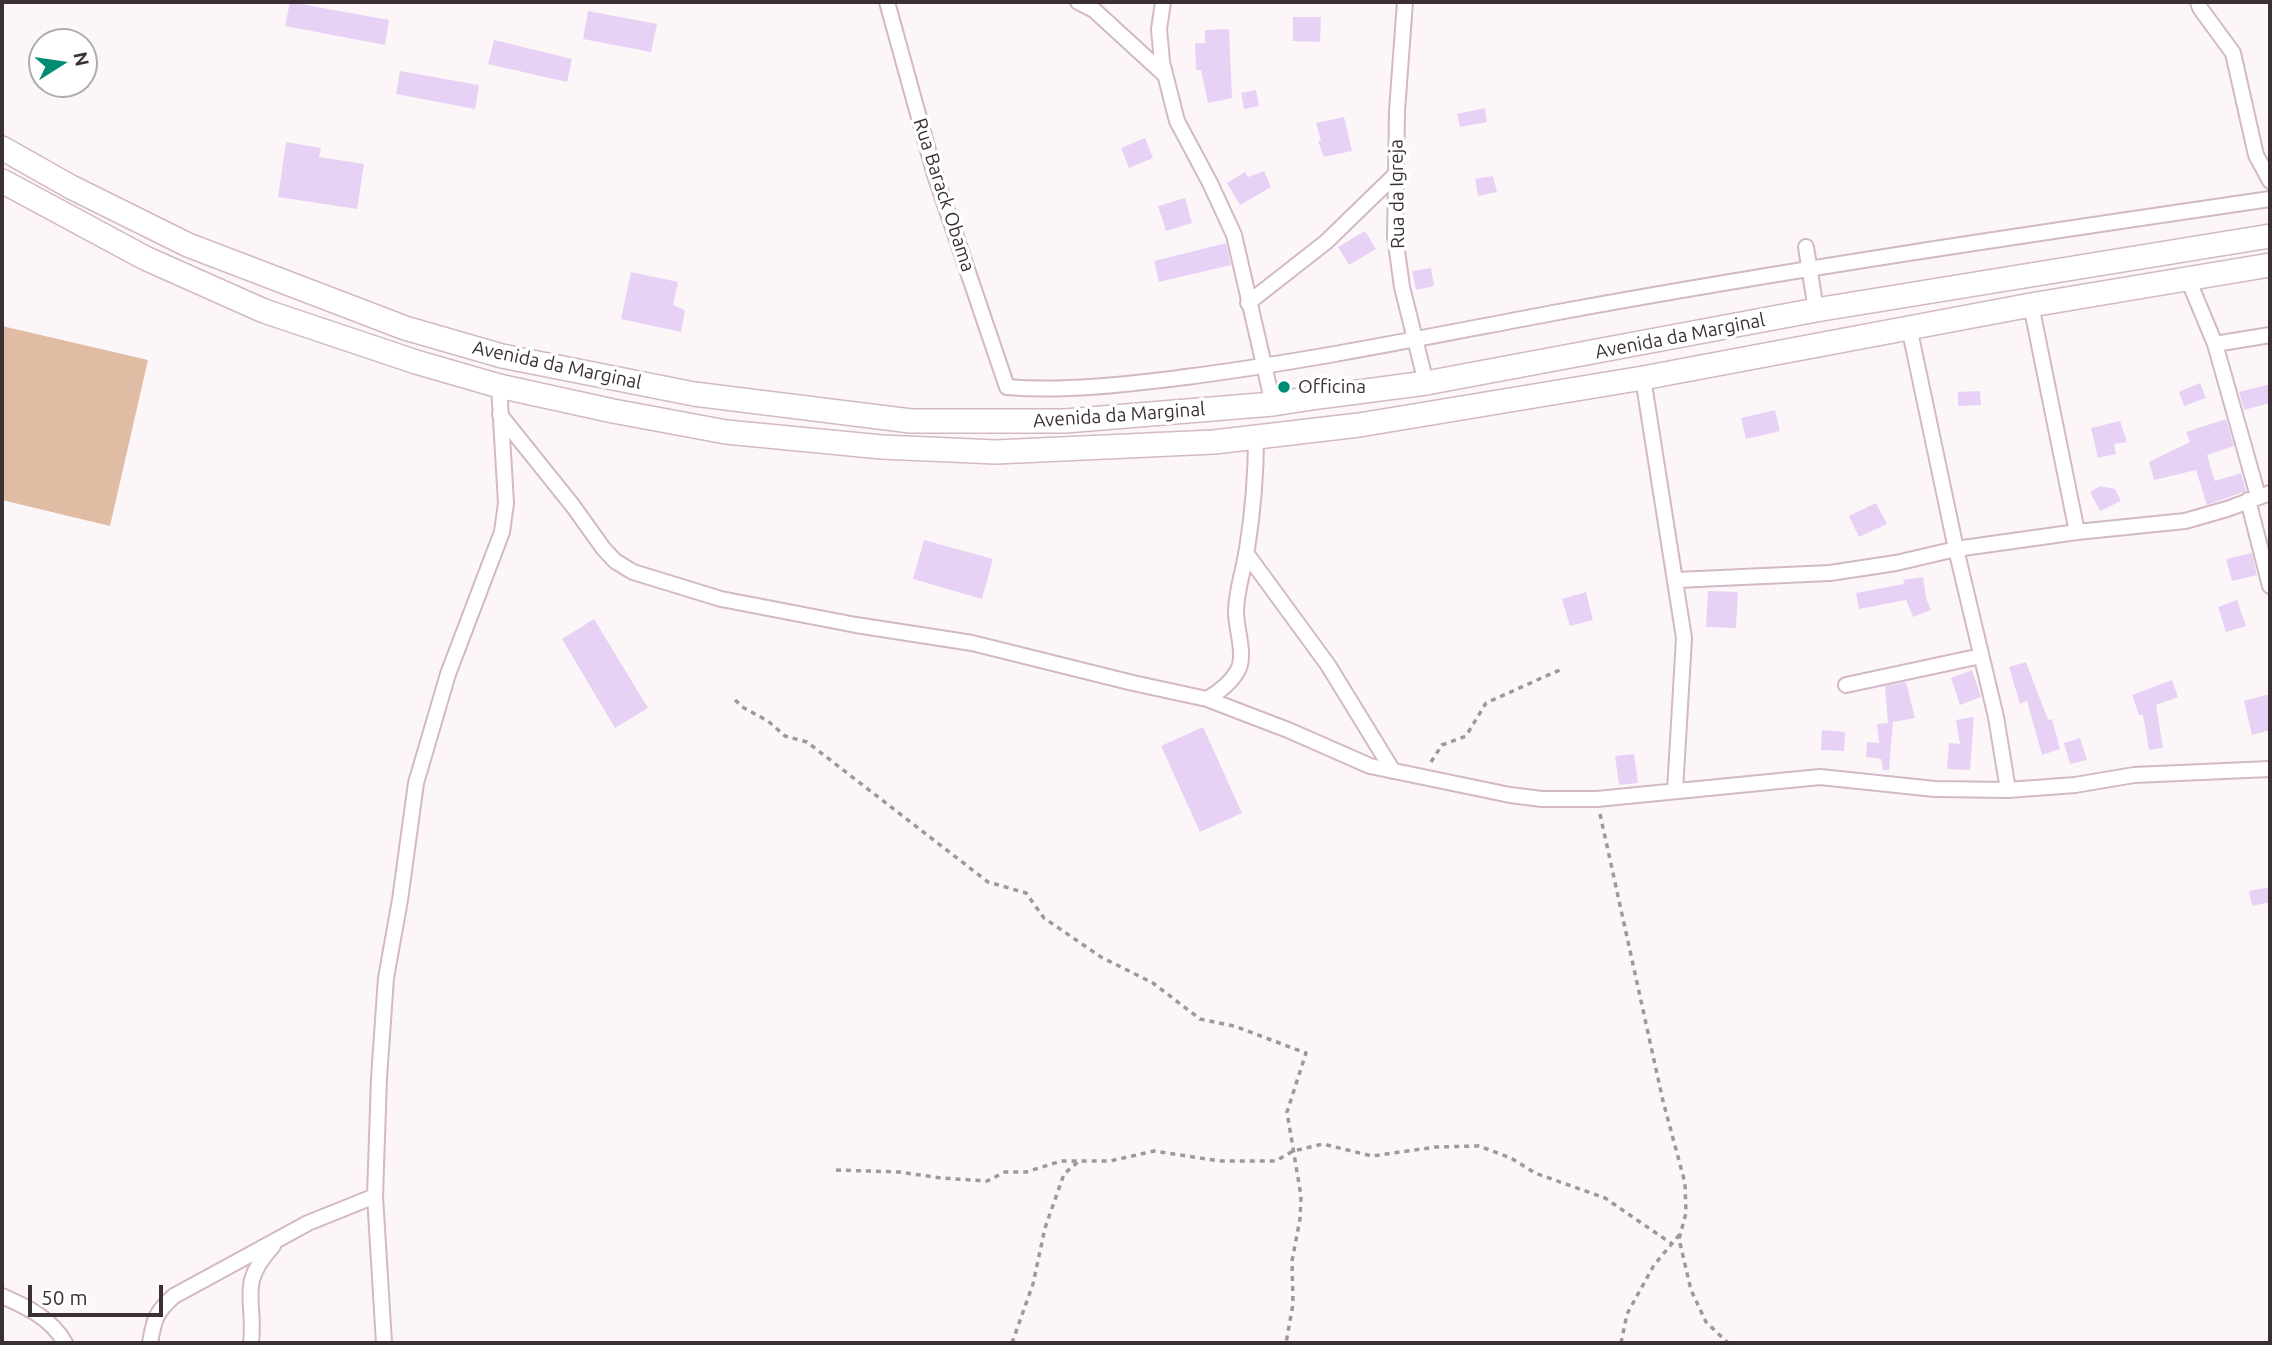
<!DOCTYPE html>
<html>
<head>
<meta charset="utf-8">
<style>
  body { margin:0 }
  #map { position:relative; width:2272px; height:1345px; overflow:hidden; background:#fcf6f9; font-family:Ubuntu,sans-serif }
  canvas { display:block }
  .frame { position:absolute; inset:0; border:4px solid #3a3035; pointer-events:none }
  .north { position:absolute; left:28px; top:28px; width:70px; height:70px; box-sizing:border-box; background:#fff; border:2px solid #b0acae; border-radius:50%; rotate:78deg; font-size:19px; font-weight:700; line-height:28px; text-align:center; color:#3a3035 }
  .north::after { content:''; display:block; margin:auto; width:24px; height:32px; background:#008c74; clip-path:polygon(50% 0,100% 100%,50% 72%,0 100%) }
  .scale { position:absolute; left:28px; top:1285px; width:135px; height:32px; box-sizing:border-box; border:4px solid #3a3035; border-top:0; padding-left:9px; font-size:21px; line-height:24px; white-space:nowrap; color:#3a3035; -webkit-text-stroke:5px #fff; paint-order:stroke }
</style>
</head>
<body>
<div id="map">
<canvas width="2272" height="1345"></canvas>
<div class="frame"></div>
<div class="north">N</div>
<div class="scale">50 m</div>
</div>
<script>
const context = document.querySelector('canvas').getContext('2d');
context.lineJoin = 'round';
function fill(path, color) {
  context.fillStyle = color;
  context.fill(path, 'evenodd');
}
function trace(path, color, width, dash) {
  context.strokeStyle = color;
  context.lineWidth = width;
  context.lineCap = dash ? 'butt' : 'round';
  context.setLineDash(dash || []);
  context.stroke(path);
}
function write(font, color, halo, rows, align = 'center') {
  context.font = font + ' Ubuntu,sans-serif';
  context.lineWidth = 7;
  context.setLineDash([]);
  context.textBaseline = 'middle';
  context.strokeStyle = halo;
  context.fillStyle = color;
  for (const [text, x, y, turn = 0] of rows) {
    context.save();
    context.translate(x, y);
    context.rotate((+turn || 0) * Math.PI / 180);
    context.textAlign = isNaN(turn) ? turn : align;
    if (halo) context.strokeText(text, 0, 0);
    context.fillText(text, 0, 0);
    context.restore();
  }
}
const green = new Path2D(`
  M2,326L148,360L110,526L2,500Z`);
const building = new Path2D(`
  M290,2L389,20L385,45L285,26Z
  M588,11L657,24L651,52L583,39Z
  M1293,17H1321L1320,42L1293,41Z
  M1229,29L1232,98L1208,103L1201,70H1196L1195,43H1205V30Z
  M494,40L572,59L567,82L488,64Z
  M400,71L479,85L475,109L396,94Z
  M1256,90L1259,106L1244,109L1241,93Z
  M1485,108L1487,122L1460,127L1457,114Z
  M1344,117L1352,151L1324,157L1318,141H1321L1316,123Z
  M1145,138L1153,158L1129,168L1121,148Z
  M286,142L321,148L319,157L364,164L357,209L278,197Z
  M1264,171L1271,187L1240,205L1227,183L1245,172L1248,177Z
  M1493,176L1497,192L1478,196L1475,179Z
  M1185,198L1192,223L1166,231L1158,206Z
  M1365,231L1376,249L1349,265L1338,247Z
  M1226,243L1231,265L1159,282L1154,261Z
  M1431,268L1434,286L1416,290L1412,271Z
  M631,272L678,282L673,305L685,310L681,332L621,319Z
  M2200,383L2206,398L2184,406L2179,392Z
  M2270,384V403L2244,410L2239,392Z
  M1980,391L1981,405L1958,406V392Z
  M1775,410L1780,431L1746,439L1741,418Z
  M2226,419L2234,446L2207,455L2215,481L2241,473L2246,491L2207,505L2196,470L2154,480L2149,462L2190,442L2186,432Z
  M2120,421L2127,442L2114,444L2116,454L2098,458L2091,428Z
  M2100,486L2115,489L2121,501L2100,511L2090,492Z
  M1876,503L1887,524L1859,537L1849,516Z
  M924,540L993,559L982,599L913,579Z
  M2252,553L2257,575L2232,581L2226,559Z
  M1923,577L1926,598L1931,610L1913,617L1906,600L1859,609L1856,593L1904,584L1903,580Z
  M1708,591L1738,592L1736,628L1706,627Z
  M1586,592L1593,620L1570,626L1562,599Z
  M2237,600L2246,626L2226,632L2218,607Z
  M594,619L648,708L615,728L562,639Z
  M2026,662L2048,720L2052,719L2060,749L2042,755L2027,701L2020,704L2009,667Z
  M1972,670L1981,697L1960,705L1951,678Z
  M2172,680L2178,697L2156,705L2163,748L2149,750L2143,715H2139L2132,695Z
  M1906,682L1915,718L1893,722L1889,770H1883L1881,759L1866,757L1867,742L1879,743L1877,724L1888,723L1885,686Z
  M2270,694V730L2252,735L2244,701Z
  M1974,717L1970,770L1947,769L1949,743L1960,744L1956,720Z
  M1203,727L1242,813L1200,832L1161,746Z
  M1822,730L1845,732L1844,751L1821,750Z
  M2080,738L2087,760L2070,764L2064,743Z
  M1634,754L1638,783L1619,785L1615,756Z
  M2270,887V902L2252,906L2249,891Z`);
const path = new Path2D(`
  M735,700L744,708L768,721L785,736L807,742L988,882L1026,893L1044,918L1101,957L1153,983L1200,1019L1234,1026L1306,1053L1287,1112L1301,1196L1300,1219L1292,1261L1293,1304L1286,1343
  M1431,762L1442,745L1466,736L1486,703L1564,668
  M1600,814L1663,1101L1685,1183L1686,1213L1679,1239L1691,1290L1706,1322L1728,1343
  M836,1170L899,1172L941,1178L987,1181L1005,1172H1026L1061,1161H1110L1154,1151L1219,1161H1276L1293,1151L1323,1144L1372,1156L1436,1147L1479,1146L1511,1158L1535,1173L1605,1198L1672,1244
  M1012,1343L1033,1284L1045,1228L1064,1174L1079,1161
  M1621,1343L1627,1314L1654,1265L1680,1234`);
const street = new Path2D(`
  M887,2L934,172L1007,387C1066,392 1128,384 1186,377C1310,361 1431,336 1553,313C1792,269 2031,234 2270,199
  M1078,2L1094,10L1165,75
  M1163,2L1159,29L1162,62L1177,121L1210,183L1234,235L1273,404
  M1405,2L1397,111L1395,236L1402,287L1426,383
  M2198,2L2200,8L2233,53L2256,155L2270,181
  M1806,247L1816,310
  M2188,279L2215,344L2258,496
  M1248,303L1326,242L1396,174
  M2031,305L2077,532
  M1909,327L1956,549L1996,717L2008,790
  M2215,344L2270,335
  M1643,378L1684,638L1675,791
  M500,415L573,506L603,548L615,561L633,572L721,599L856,625L972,643L1133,683L1207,699L1288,730L1370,766L1510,795L1542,799H1597L1820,777L1935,789L2008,790L2075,785L2134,775L2270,769
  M2248,500L2270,586
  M1246,553L1328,665L1393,771
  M1676,580L1830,573L1896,563L1956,549L2077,532L2185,521L2227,509L2270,493
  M1846,685L1981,656
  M1207,699C1219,692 1231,683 1238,670C1246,655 1236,629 1236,612C1236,590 1244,570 1247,549C1253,511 1256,475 1256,437
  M2,1296C27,1307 51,1318 65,1343
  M150,1343C154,1319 156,1312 174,1296L308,1223L375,1196
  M251,1343C256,1298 237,1285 273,1246
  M384,1343L375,1196L379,1078L386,978L400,900L416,783L448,674L502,532L506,503L499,386`);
const primary = new Path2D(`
  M2,148L71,187L188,245L405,328L502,356L694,394L911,421H1065L1273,404L1312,398L1426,383L1816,310L2270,236
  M2,181L145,258L264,311L416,362L499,386L613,411L726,432L882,447L996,452L1214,442L1359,425L1643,378L2031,305L2270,265`);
const markers = [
  [1284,387,7,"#008c74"]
];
const streetNames = [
  ["Rua da Igreja",1397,194,-91],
  ["Rua Barack Obama",944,195,72],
  ["Avenida da Marginal",1680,336,-11],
  ["Avenida da Marginal",557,365,12],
  ["Avenida da Marginal",1119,415,-4]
];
const poiNames = [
  ["Officina",1298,387]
];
fill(green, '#e1bca5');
fill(building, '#e7d2f5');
trace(street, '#d3b8c6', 18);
trace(primary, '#d3b8c6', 26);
trace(path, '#9f979b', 3.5, [5, 5]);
trace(street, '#fff', 14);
trace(primary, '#fff', 23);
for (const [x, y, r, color] of markers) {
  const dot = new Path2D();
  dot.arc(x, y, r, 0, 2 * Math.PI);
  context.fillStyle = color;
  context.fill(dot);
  trace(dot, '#fff', 2.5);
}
write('19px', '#3a3035', '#fff', streetNames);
write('19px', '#3a3035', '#fff', poiNames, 'left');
</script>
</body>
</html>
